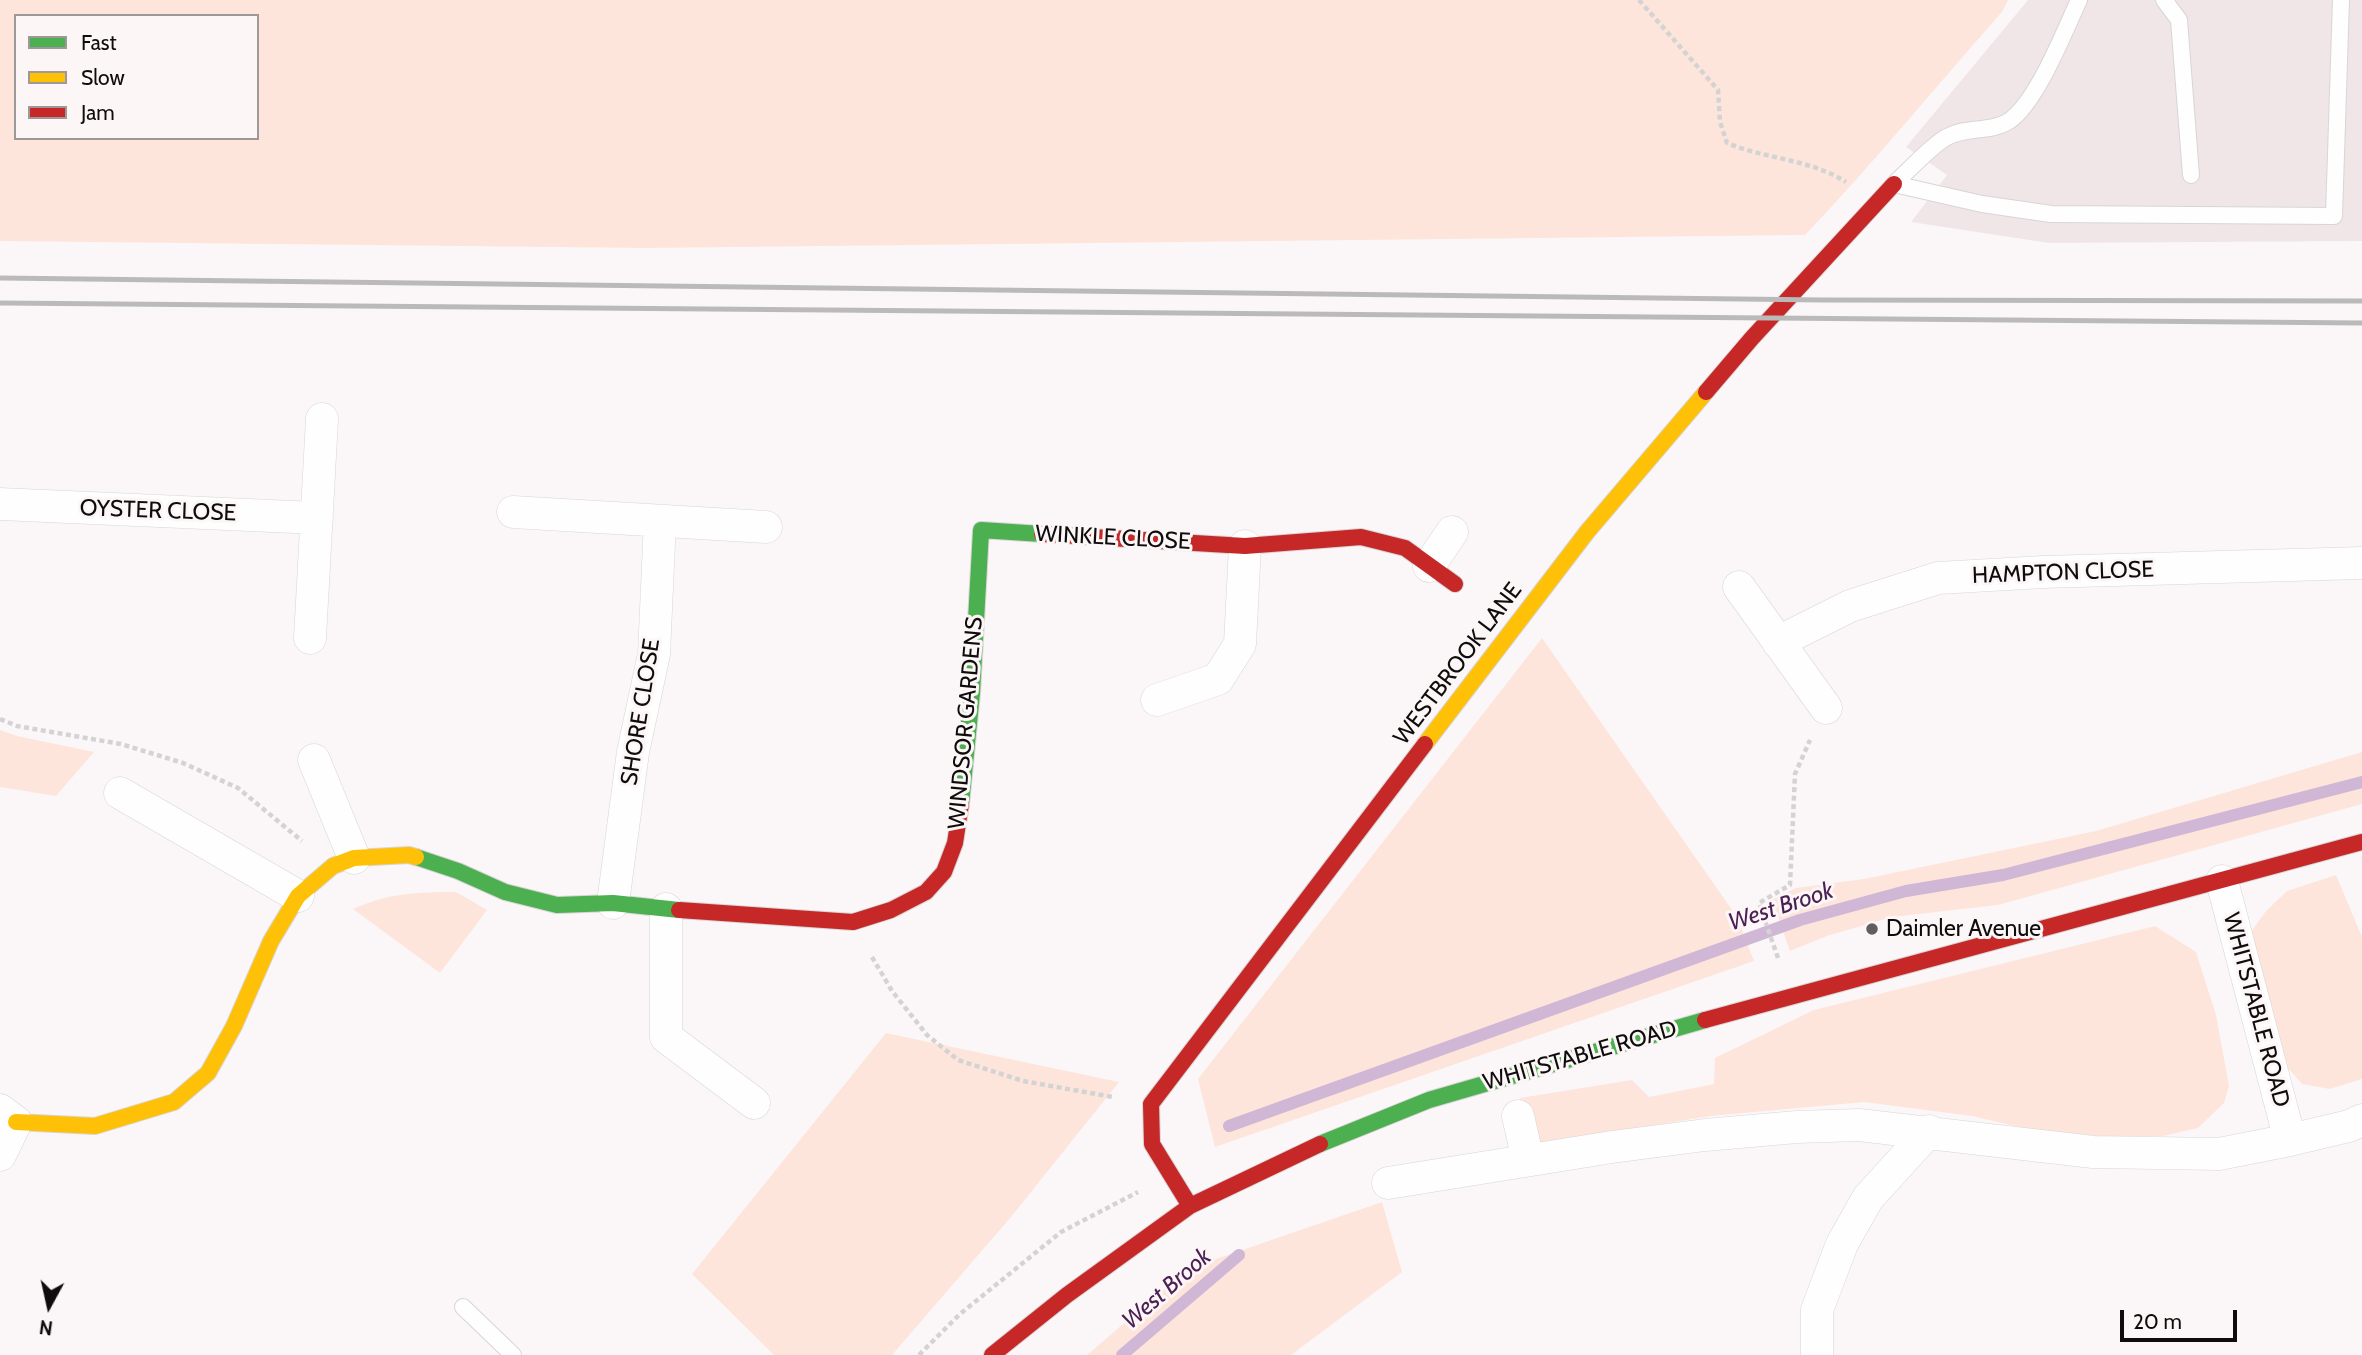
<!DOCTYPE html>
<html>
<head>
<meta charset="utf-8">
<style>
  body { margin:0 }
  #map { position:relative; width:2362px; height:1355px; overflow:hidden; background:#fbf7f8; font-family:Cabin,sans-serif }
  canvas { display:block }
  .legend { position:absolute; left:14px; top:14px; width:245px; height:126px; box-sizing:border-box; background:#fcf6f7; border:2px solid #9d9899; margin:0; padding:9px 12px; list-style:none; font-size:21px; color:#0e0c0c }
  .legend li { display:flex; align-items:center; gap:14px; height:35px }
  .legend b { width:35px; border:2px solid #9d9899 }
  .north { position:absolute; left:14px; top:1271px; width:70px; height:70px; -webkit-text-stroke:5px #fcf6f7; paint-order:stroke; rotate:188deg; font-size:19px; font-weight:700; line-height:28px; text-align:center; color:#0e0c0c }
  .north::after { content:''; display:block; margin:auto; width:24px; height:32px; background:#0e0c0c; clip-path:polygon(50% 0,100% 100%,50% 72%,0 100%) }
  .scale { position:absolute; left:2120px; top:1310px; width:117px; height:32px; box-sizing:border-box; border:4px solid #0e0c0c; border-top:0; padding-left:9px; font-size:21px; line-height:24px; white-space:nowrap; color:#0e0c0c; -webkit-text-stroke:5px #fcf6f7; paint-order:stroke }
</style>
</head>
<body>
<div id="map">
<canvas width="2362" height="1355"></canvas>
<ul class="legend">
<li><b style="height:9px;background:#4caf50"></b>Fast</li>
<li><b style="height:9px;background:#ffc107"></b>Slow</li>
<li><b style="height:9px;background:#c62828"></b>Jam</li>
</ul>
<div class="north">N</div>
<div class="scale">20 m</div>
</div>
<script>
const context = document.querySelector('canvas').getContext('2d');
context.lineJoin = 'round';
function fill(path, color) {
  context.fillStyle = color;
  context.fill(path, 'evenodd');
}
function trace(path, color, width, dash) {
  context.strokeStyle = color;
  context.lineWidth = width;
  context.lineCap = dash ? 'butt' : 'round';
  context.setLineDash(dash || []);
  context.stroke(path);
}
function write(font, color, halo, rows, align = 'center') {
  context.font = font + ' Cabin,sans-serif';
  context.lineWidth = 6;
  context.setLineDash([]);
  context.textBaseline = 'middle';
  context.strokeStyle = halo;
  context.fillStyle = color;
  for (const [text, x, y, turn = 0] of rows) {
    context.save();
    context.translate(x, y);
    context.rotate((+turn || 0) * Math.PI / 180);
    context.textAlign = isNaN(turn) ? turn : align;
    if (halo) context.strokeText(text, 0, 0);
    context.fillText(text, 0, 0);
    context.restore();
  }
}
const built = new Path2D(`
  M2028,0H2362V241L2049,243L1911,222L1947,175L1906,147Z`);
const green = new Path2D(`
  M0,0H2008L2002,12C1936,86 1874,163 1805,235L645,248L0,241ZM16,16H257V138H16Z
  M1542,638L1737,917L1754,961L1215,1147L1198,1079Z
  M0,730L17,736L94,752L56,796L0,787Z
  M2362,752V804L1998,905L1892,917L1827,936L1790,951L1772,900L1796,888L1864,879L2096,831Z
  M2336,875L2362,937V1079L2330,1089L2302,1084L2282,1061L2251,932L2266,911L2287,891Z
  M456,892L487,910L440,973L353,909C389,893 417,892 456,892Z
  M2155,926L2196,952L2216,1015L2229,1086L2224,1103L2198,1128L2163,1136L2062,1137L1972,1116L1864,1102L1711,1116L1529,1145L1520,1098L1632,1080L1649,1097L1714,1084L1715,1058L1814,1010Z
  M886,1033L1119,1082L1011,1217L892,1355H774L692,1274Z
  M1382,1202L1402,1272L1291,1355H1087L1187,1269Z`);
const stream = new Path2D(`
  M1229,1126L1800,920L1906,891L2003,875L2362,782
  M1122,1355L1239,1255`);
const path = new Path2D(`
  M1639,0L1718,90L1720,122L1727,143C1765,159 1810,159 1846,182
  M0,719L17,726L121,744L183,763L238,788L302,841
  M872,957L892,991L927,1035L958,1060L1023,1081L1113,1097
  M1778,958L1759,903L1790,885L1795,774L1810,740
  M919,1355L960,1314L1061,1232L1138,1192`);
const lane = new Path2D(`
  M2164,0L2179,20L2191,175
  M1894,184L1982,204L2051,214L2334,216L2341,0
  M1894,184C1907,172 1933,144 1947,137C1966,126 1990,133 2009,121C2037,102 2064,32 2079,0
  M463,1307L513,1355`);
const street = new Path2D(`
  M0,504L317,518
  M513,512L766,527
  M1429,566L1452,532
  M1739,587L1826,708
  M310,638L322,419
  M1778,642L1850,606L1938,578L2043,572L2362,563
  M1157,700L1218,679L1240,644L1245,546
  M314,760L354,858
  M120,793L298,896
  M2222,881L2290,1140
  M613,903L633,752L654,654L660,521
  M666,909V1037L754,1103
  M0,1110L16,1122L0,1155
  M1518,1116L1528,1160
  M1388,1183L1612,1147L1705,1135L1797,1127L1859,1125L2093,1152L2219,1154L2290,1140L2349,1126L2362,1120
  M1817,1355V1310L1842,1244L1868,1198L1929,1131`);
const fast = new Path2D(`
  M961,804L972,693L981,530L1042,534
  M416,857L458,871L505,892L557,905L613,903L679,910
  M1320,1144L1429,1100L1705,1020`);
const slow = new Path2D(`
  M1425,744L1587,532L1706,392
  M16,1122L95,1126L174,1102L208,1073L234,1026L271,941L298,896L333,866L354,858L409,855L416,857`);
const jam = new Path2D(`
  M1706,392L1752,338L1894,184
  M1042,534L1245,546L1361,537L1405,548L1455,584
  M679,910L853,922L891,910L926,892L944,872L955,843L961,804
  M1705,1020L2362,842
  M1190,1206L1152,1144L1151,1104L1425,744
  M992,1355L1067,1295L1190,1206L1320,1144`);
const rail = new Path2D(`
  M0,278L1822,300L2362,301
  M0,303L2362,323`);
const markers = [
  [1872,929,7,"#615e5f"]
];
const streetNames = [
  ["OYSTER CLOSE",158,511,2],
  ["WINKLE CLOSE",1113,538,3],
  ["HAMPTON CLOSE",2063,573,-2],
  ["WESTBROOK LANE",1458,664,-53],
  ["SHORE CLOSE",641,712,-81],
  ["WINDSOR GARDENS",966,723,-85],
  ["WHITSTABLE ROAD",2256,1010,75],
  ["WHITSTABLE ROAD",1580,1056,-16]
];
const poiNames = [
  ["Daimler Avenue",1886,929]
];
const waterNames = [
  ["West Brook",1781,907,-18],
  ["West Brook",1167,1289,-41]
];
fill(built, '#f0e6e8');
fill(green, '#fde5db');
trace(stream, '#d0b7d6', 12);
trace(lane, '#d8d5d6', 18);
trace(street, '#d8d5d6', 33);
trace(fast, '#d8d5d6', 18);
trace(slow, '#d8d5d6', 18);
trace(jam, '#d8d5d6', 18);
trace(path, '#d4d3d3', 4.5, [5, 3.5]);
trace(lane, '#fefefe', 16);
trace(street, '#fefefe', 32);
trace(fast, '#4caf50', 16);
trace(slow, '#ffc107', 16);
trace(jam, '#c62828', 16);
trace(rail, '#bbbaba', 5);
for (const [x, y, r, color] of markers) {
  const dot = new Path2D();
  dot.arc(x, y, r, 0, 2 * Math.PI);
  context.fillStyle = color;
  context.fill(dot);
  trace(dot, '#fcf6f7', 2.5);
}
write('23px', '#0e0c0c', '#fcf6f7', streetNames);
write('23px', '#0e0c0c', '#fcf6f7', poiNames, 'left');
write('italic 24px', '#4a2055', '#fcf6f7', waterNames);
</script>
</body>
</html>
